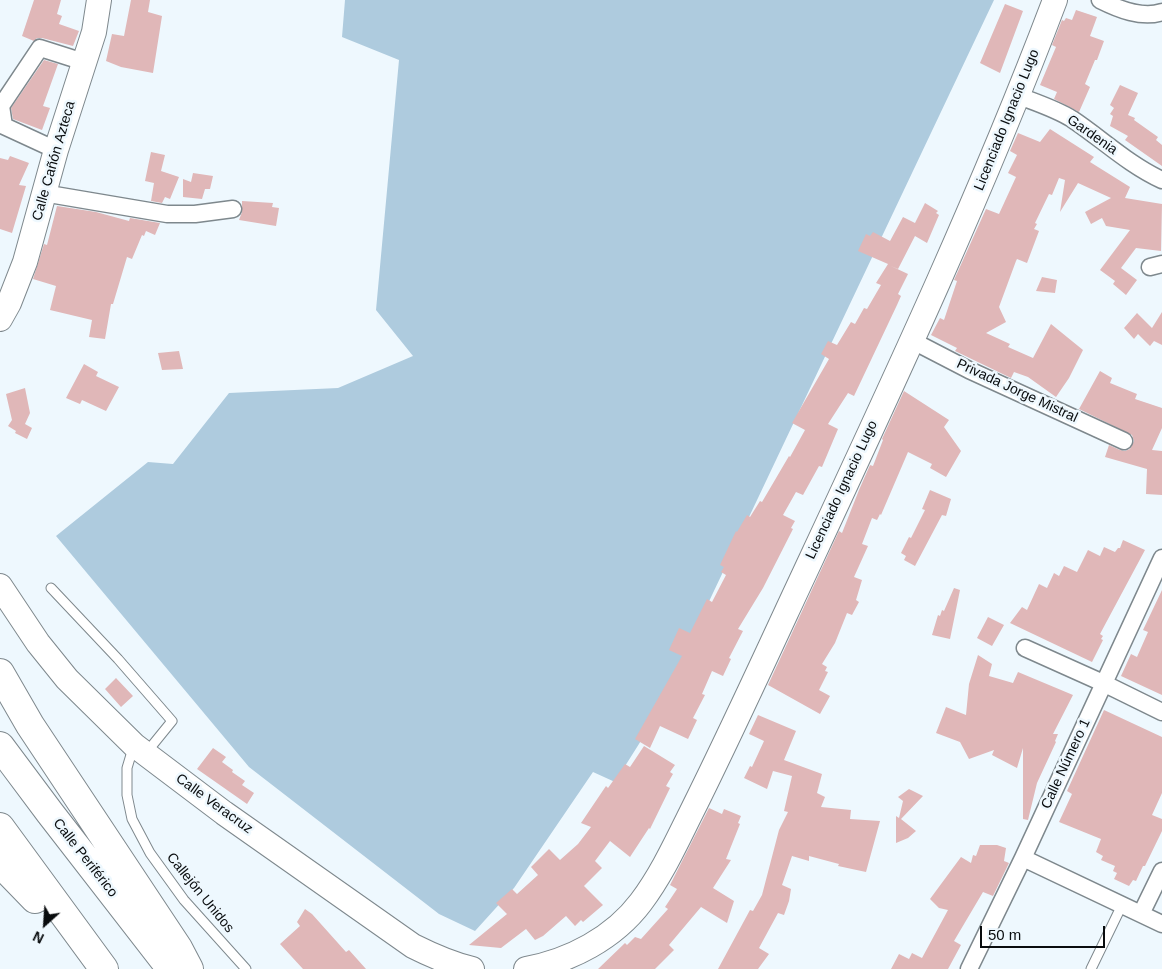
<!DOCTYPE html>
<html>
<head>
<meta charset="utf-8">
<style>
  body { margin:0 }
  #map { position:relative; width:1162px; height:969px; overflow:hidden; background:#eef8fe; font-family:Helvetica,sans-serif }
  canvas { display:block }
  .north { position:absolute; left:20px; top:899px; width:50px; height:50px; -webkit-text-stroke:4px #eef8fe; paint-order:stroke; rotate:206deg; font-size:14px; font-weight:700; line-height:20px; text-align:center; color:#090c0e }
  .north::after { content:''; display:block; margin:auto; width:18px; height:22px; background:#090c0e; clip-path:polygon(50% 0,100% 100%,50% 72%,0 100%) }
  .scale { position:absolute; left:980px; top:926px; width:125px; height:22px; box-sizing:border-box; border:2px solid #090c0e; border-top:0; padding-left:6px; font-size:15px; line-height:18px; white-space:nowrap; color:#090c0e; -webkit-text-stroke:4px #eef8fe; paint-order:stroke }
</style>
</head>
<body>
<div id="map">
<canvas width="1162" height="969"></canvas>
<div class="north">N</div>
<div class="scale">50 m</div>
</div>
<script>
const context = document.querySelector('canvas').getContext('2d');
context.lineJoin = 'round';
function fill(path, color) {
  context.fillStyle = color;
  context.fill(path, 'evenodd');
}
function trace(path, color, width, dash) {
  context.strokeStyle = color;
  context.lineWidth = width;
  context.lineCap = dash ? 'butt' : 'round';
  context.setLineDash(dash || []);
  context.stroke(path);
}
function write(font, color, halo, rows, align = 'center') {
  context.font = font + ' Helvetica,sans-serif';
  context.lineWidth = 5;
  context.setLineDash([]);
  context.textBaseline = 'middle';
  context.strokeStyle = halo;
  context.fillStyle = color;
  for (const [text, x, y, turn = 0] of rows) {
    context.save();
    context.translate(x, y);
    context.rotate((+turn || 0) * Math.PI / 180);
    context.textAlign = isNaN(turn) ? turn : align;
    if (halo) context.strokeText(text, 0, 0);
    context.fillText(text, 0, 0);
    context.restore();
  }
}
const green = new Path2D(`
  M345,0H994L649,728L615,782L593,772L514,888L475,931L439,914L249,767L56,536L148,462L173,464L229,393L338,388L413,356L376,310L399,60L342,37Z`);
const building = new Path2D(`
  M34,0H61L57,14L62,16L59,24L79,31L73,46L42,38H37L34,41L22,36Z
  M131,0H150L148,12L162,16L153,73L121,67L106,61L112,34L124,36Z
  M1005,4L1023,11L1000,73L980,63Z
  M1076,10L1097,17L1090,36L1104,41L1097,60H1095L1085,84L1090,87L1079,112L1054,99L1057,92L1040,85L1056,47L1052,45L1062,20L1064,21L1066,18L1072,20Z
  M44,60L58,64L43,106L50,108L42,130L13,119L11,108Z
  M1120,85L1138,93L1128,115L1135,118L1134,120L1158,137L1156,140L1162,145V166L1125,140L1128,136L1110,126L1113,116L1110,114L1114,108L1110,105Z
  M1050,129L1094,157L1090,162L1130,187L1125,198L1162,204L1161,251L1136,248L1121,268L1137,280L1126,295L1113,284L1115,281L1100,270L1130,230L1106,226L1102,218L1091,224L1085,212L1111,198L1078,183L1060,212L1065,180L1059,178L1052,195L1049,194L1035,223L1037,224L1034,229L1039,231L1027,263L1017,259L1016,261L999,307L1006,322L986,333L1010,344L1008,347L1033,358L1051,324L1083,350L1069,378L1056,397L1028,377L1014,372L1011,378L955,351L957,348L931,335L940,318L944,320L957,281L954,280L986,209L999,214L1016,177L1008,173L1017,155L1010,151L1018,133L1040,142Z
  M151,152L165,155L161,171L179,177L170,199L165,197L162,203L151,201L154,183L145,181Z
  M10,156L29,163L19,185L26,186L12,233L0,229V158L8,160Z
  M193,173L213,176L210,189H205L202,199L183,197V179L191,182Z
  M242,201L273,203L272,207L279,208L276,226L239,220L242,212Z
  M925,203L938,211L936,213L939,215L927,243L915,236L898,269L891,266L908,274L898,294L901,296L897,305L854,396L848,393L828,424L838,429L822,467L819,466L803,495L796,492L783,515L795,521L791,528L793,529L763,588L738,629L743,631L729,658L731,659L723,676L712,671L702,694L705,695L693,718L697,720L688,739L660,726L650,748L635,739L682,656L669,650L679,628L690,633L707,599L712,602L726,575L721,572L724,567L720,565L736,531L737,532L747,515L750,517L760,501L762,502L789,456L790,457L805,430L792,423L829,359L821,354L828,341L837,345L851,322L855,324L864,308L867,309L881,285L876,283L888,264L858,251L866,234L870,236L873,232L890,241L903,217L915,223Z
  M57,206L96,212L129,221L130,218L160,223L155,235L146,231L144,236L142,235L132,259L127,257L113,304H111L105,339L89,337L92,320L50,310L56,286L33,279L44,244L47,245Z
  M1042,277L1057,280L1055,293L1036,291Z
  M1162,312V345L1154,341L1150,346L1138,334L1134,339L1124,328L1137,313L1152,328Z
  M179,351L183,369L162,370L158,353Z
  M84,364L98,372L96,376L119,387L106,411L82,400L80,404L66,398Z
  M1100,371L1112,378L1110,383L1137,394L1135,399L1162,408V428L1152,450L1162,451V495L1146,494L1147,469L1105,457L1109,445L1120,450L1125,451L1130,449L1134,441L1132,435L1079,409Z
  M25,388L30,413L25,424L32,428L27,439L15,433L16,431L8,426L12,420L6,394Z
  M904,391L949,420L944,427L961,451L946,477L930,468L932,464L908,452L881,515L880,514L877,520L872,518L862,544L868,546L854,577L862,580L856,600L859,602L852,615L847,613L835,643L822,664L827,667L825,671L828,672L819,690L830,696L820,714L768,685L839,531L842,533L859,490L870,465L873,466L883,440L882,439Z
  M930,490L951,499L946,516L942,515L915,566L904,560L906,556L901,553L909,537L911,538L925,510L922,509Z
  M1123,540L1145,550L1100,634L1103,636L1101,639L1103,640L1092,662L1010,623L1022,607L1027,610L1039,584L1047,588L1054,573L1059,576L1064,566L1077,572L1088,550L1100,556L1104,547L1115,552L1118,548H1120Z
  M954,588L960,590L950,639L932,635L938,615L940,616L942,610L944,611Z
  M1162,590V695L1121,676L1131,654L1137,657L1148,632L1143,630Z
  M988,617L1004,625L992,646L977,638Z
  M978,655L992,664L989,676L1013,683L1018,672L1073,695L1053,734H1058L1055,741L1056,742L1037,783L1028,820L1023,819V748L1017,768L992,755L994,750L969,759L960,742L936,733L946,707L966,715L969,684Z
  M116,678L133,696L121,707L105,689Z
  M1104,710L1162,737V793L1152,815L1162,819V831L1145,866H1143L1136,881L1133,880L1129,886L1114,879L1117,873L1113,871L1115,866L1101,860L1103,856L1096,852L1101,839L1059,822L1072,794L1067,791Z
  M758,715L796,731L784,760L822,774L817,793L825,797L821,807L851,810L850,819L880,821L866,872L838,866L839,864L809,856V861L792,856L782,885L791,889L789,901L784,915L778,913L759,948L769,954L758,969H718L750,910L753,911L762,895L779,830L788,812L784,811L792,776L773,771L767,789L744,778L750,766L752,767L764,741L749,734Z
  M644,746L675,765L670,772L673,774L666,786L670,788L650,829L649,828L630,857L610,841L595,861L602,868L584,886L603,905L583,922L581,920L575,926L566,916L543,936L535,940L526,929L501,948L469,945L507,914L496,903L512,889L517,894L538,875L531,867L549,849L560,860L578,844L591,827L581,823L606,786L608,788L625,764L630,767Z
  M213,748L226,757L222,762L233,770L232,772L245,781L242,785L254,793L247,804L197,769Z
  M909,789L923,796L901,819L916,831L908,838L896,843V816L899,818L903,801L898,797Z
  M709,808L722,814L724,809L741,816L738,823L740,824L726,859L731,860L713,888L734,901L727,923L701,907L669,945L674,950L655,969H598L625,943L627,945L635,937L641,939L668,909L665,907L677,889L670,885Z
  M980,845H997L1006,848L1004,861L1009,863L993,896L983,892L954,941L961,945L948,969H891L899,954L909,959L912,953L922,958L948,910L939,908L930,899L961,857L971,863L973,855L976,856Z
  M305,909L312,914L346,952L349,950L366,969H303L280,944L300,926L297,922Z`);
const service = new Path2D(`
  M51,588L118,659L172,721L146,753
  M133,748L127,768V795L132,819L150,853L184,900L246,969
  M1091,969L1122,905`);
const minor = new Path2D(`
  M1100,0C1118,9 1142,19 1162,12
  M1019,96C1037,103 1056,109 1072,119C1102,139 1129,165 1162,180
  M56,150L4,126L1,106L40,48L84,62
  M43,193L167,214H195L233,209
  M1150,267L1162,264
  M911,340L969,370L1124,441
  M1025,648L1103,683L1162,712
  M1023,858L1162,924
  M1141,914L1162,871
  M969,969L1023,858L1162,558`);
const secondary = new Path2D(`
  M0,319L9,303L25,262L56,150L94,32L99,0
  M0,586L38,643L67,679L134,745L224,813L413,946C433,956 451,964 472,969
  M526,969C570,961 614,938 641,902C662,874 676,843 691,813C724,747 755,680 786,613C880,411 976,209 1055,0`);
const trunk = new Path2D(`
  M0,673L30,725L178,948L189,969
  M0,746L50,813L171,969
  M0,827L104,969
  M0,863L35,899`);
const streetNames = [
  ["Licenciado Ignacio Lugo",1007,120,-68],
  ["Gardenia",1092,135,35],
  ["Calle Cañón Azteca",54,161,-74],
  ["Privada Jorge Mistral",1017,391,25],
  ["Licenciado Ignacio Lugo",842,490,-65],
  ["Calle Número 1",1066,764,-65],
  ["Calle Veracruz",214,804,36],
  ["Calle Periférico",85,858,52],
  ["Callejón Unidos",200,893,51]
];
fill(green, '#aecbde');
fill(building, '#e0b7b8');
trace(service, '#7e888d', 11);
trace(minor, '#7e888d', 19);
trace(secondary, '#7e888d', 26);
trace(trunk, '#7e888d', 30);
trace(service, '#fff', 9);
trace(minor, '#fff', 16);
trace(secondary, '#fff', 24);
trace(trunk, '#fff', 28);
write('14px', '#090c0e', '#eef8fe', streetNames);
</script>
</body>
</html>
